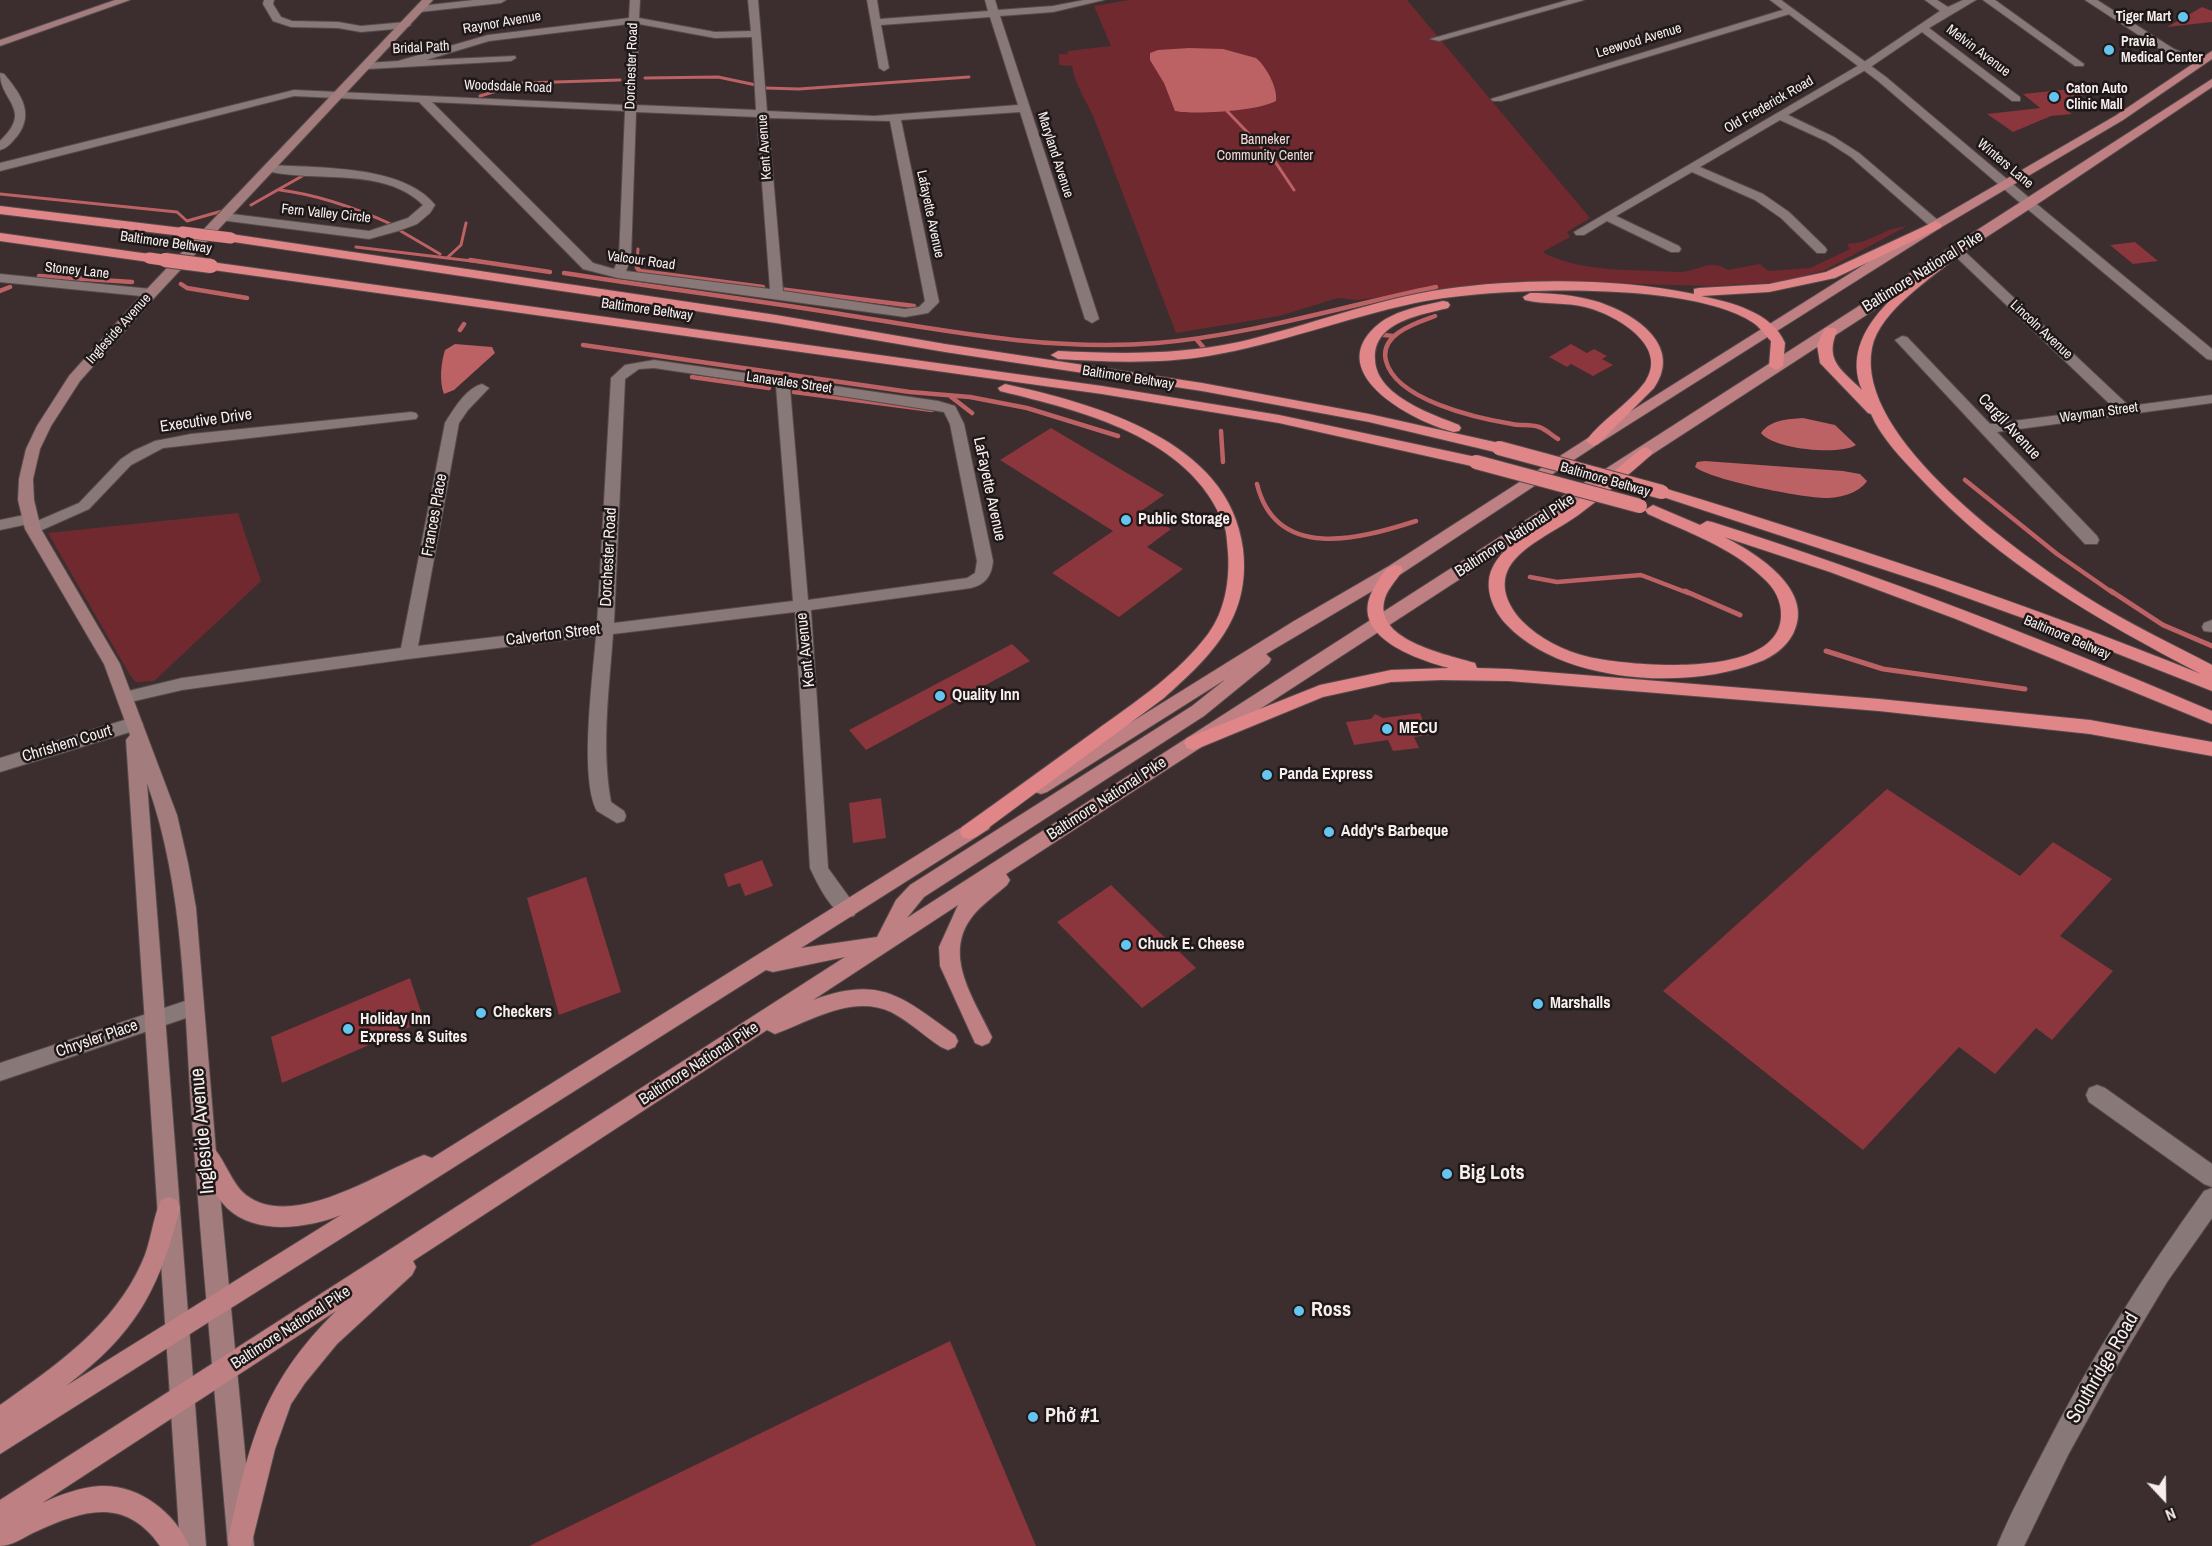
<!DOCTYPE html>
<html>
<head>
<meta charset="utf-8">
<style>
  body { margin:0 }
  #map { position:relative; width:2212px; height:1546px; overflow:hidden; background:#3c2e2e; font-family:"Archivo Narrow",sans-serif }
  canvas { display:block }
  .north { position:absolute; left:2134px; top:1468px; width:60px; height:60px; -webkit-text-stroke:4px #1f1818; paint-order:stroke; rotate:158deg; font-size:16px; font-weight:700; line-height:24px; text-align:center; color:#f7eeee }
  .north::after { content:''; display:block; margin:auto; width:21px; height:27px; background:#f7eeee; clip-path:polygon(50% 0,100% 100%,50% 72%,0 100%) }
</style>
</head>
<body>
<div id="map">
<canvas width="2212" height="1546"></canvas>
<div class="north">N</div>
</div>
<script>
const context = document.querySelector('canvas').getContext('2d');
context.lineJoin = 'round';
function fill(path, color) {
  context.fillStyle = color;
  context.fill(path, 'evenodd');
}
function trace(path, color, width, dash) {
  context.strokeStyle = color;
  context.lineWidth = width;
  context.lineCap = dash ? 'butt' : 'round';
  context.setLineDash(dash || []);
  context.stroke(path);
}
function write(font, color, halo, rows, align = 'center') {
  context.font = font + ' "Archivo Narrow",sans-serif';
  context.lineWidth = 5;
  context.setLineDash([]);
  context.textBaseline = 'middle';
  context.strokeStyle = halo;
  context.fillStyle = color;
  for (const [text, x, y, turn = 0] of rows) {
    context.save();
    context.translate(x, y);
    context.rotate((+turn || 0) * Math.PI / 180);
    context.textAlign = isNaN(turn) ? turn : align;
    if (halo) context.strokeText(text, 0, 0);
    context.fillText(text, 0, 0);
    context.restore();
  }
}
const green = new Path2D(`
  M1129,0H1407L1590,218L1567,232L1570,237L1544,251V253C1584,273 1632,269 1676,272C1696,274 1709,257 1728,270L1760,264L1768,271L1810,268L1850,249L1847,244L1862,242L1892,229L1907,226L1825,270L1782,282L1711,286L1518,281L1357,300L1338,298L1279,316L1176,333L1094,118C1086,100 1075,85 1072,66L1059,65V54H1067L1068,51L1111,46L1094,6Z
  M238,513L261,581L154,681L136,682L130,675L48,533Z`);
const water = new Path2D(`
  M1189,48L1223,49L1256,58C1266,66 1278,88 1276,101C1258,111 1196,115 1175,111L1164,83L1150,60V53L1158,50Z
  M455,344L492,347L495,353L454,390L444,394C439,381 441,363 445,350Z
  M1803,418L1835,425L1856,445C1839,456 1773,449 1761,433C1770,420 1788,419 1803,418Z
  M1705,461L1843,471L1860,474L1867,481C1859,493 1840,498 1826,498C1803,498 1711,480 1695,467L1697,462Z`);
const streamFar2 = new Path2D(`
  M645,78L718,77L756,85
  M765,88L799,89L969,77
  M480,96L523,83L620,80
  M1227,111L1274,160L1294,190
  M280,190C320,195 356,208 393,225
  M0,194L177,212L187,221L222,211
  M251,205L304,175
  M399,230L440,254
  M356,247L480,262
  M448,257L461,245L466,223
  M637,262L638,249`);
const streamFar1 = new Path2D(`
  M470,260L550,272
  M637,260V268L640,271L763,287
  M564,273C652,287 740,298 828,312C937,329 1046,352 1157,343C1251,335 1343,306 1436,287
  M39,276L132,282
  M181,284L187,288L247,298
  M779,289L914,306
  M0,291L10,287
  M1435,316C1416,323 1379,334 1386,361C1396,400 1476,418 1512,424C1521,426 1530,424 1539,427C1546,429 1551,435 1558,439
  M460,330L464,324
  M1384,335L1393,336
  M1197,340L1203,347
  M583,345L910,392L970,397L1027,408L1118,436
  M692,377L769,388
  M794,392L932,410
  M950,396L972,413
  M1221,431L1223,462
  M1965,480L2057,554L2113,593
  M1257,484C1276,562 1360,539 1416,521
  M1530,577L1557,582L1641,575L1688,593`);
const stream = new Path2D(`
  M1685,591L1740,615
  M2111,591L2163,625L2212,646
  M1826,651L1883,669L2025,689`);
const building = new Path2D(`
  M2202,7L2212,11V22L2167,27Z
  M2100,86L2069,104L2071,108L2066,110L2072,114L2051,116L2013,132L1987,114L2040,108L2023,94Z
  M2135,242L2158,261L2133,264L2110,245Z
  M1571,344L1587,353L1594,349L1607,356L1602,359L1613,365L1593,376L1571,364L1567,367L1549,357Z
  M1051,428L1164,495L1141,511L1171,529L1147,547L1183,569L1119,617L1052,573L1113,531L1000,460Z
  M1012,644L1030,661L866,750L849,730Z
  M1420,713L1429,735L1414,737L1419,748L1393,751L1388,740L1354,745L1346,722L1371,719L1375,714L1383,718Z
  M1887,789L2020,876L2053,842L2112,879L2060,936L2113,971L2052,1040L2036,1028L1995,1074L1959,1047L1863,1150L1663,991Z
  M881,798L886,838L853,843L849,803Z
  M762,860L773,886L745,896L740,883L728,887L724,874Z
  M586,877L621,992L559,1015L527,898Z
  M1111,885L1196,968L1142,1008L1057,922Z
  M410,978L424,1021L282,1083L271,1037Z
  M950,1341L1036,1546H529Z`);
const minor = new Path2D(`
  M264,0H274L273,4L281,17L292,21L338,22L361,26L406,22L411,25L406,28L361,32L338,28L291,27L273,21L263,4Z
  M474,0H506L501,3L420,12L415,9L420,6Z
  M630,0H640L639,18L715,32L751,31L748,0H758L767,111L874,116L1018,105L990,17L881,25L889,68L884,71L879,68L867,0H877L880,19L988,11L985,0H995L998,10L1053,6L1084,0H1104L1053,12L1000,16L1099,319L1092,323L1085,319L1020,112L901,120L939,302L928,313L905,317L618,278L583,269L419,102L294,96L0,171V163L294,90L625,105L629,24L489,41L426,60L515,56L516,58L511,61L368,69L363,66L368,63L398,61L488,35L629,18ZM639,24L715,38L752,37L756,110L636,105ZM432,102L625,111L619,258L614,269L593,263ZM636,112L757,117L770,289L626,271L631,258ZM768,118L890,121L925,301L919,307L905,309L783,291Z
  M1568,0H1584L1439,41L1430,39Z
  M1925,0H1937L1948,7L1963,0H1976L1929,28L2020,97V101H2012L1922,32L1869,68L1788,115L1834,137L1859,153L1940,222L1942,225L1940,228H1932L1851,157L1826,141L1780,120L1700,167L1763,194L1789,212L1825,247L1827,250L1825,253H1817L1781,218L1755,200L1692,172L1616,216L1679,246L1681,249L1679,252H1671L1607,221L1584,235H1576L1574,232L1861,64L1940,11Z
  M1983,0H1995L2084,64L2083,66H2075Z
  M2085,0H2097L2174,49L2206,62L2201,65L2166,53Z
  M1789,8L1794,11L1793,13L1501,101H1493L1491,99Z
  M0,73L4,74C19,92 35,112 18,135C13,141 8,148 0,150V141C34,109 0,102 0,73Z
  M271,165C318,168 404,165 435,205L430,213L417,224L398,231L369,239L220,220V214L224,213L369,231L408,218L423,205C384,166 315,183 267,171V167Z
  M2029,200L2033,201L2212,349V360L2207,359L2025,207V201Z
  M1957,247L1961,248L2129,406L2212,395V403L1997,432L2097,536L2099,540L2097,544H2085L1895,340L1902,336L1907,337L1990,424L2114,408L1953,254L1951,251L1953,248Z
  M0,274L151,289L158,293L151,297L0,282Z
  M654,360L938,401L955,406L964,424L993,561C992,575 985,585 971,588L811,610L828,868L854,904L857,910L854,916C835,922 817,883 810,868L795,612L613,634C609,690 601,747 611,802L624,811L626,816L624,821L617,823L597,811C579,778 593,676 596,636L408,659L182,690L126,703L120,701L117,697L120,693L182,678L401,648L445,423C453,410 466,388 482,384L489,388L468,410L459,423L418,646L597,625L611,378L625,365ZM654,368L776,386L793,601L614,623L625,379L639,369ZM790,388L944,412L950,424L977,561L975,573L967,578L808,600Z
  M411,412L416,413L418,416L416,419L163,448L131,465L89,509L33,534L25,529L33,523L0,530V520L29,514L34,515L37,519L35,522L79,503L121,459L133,451L155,441L191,434Z
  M2212,620V632L2204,631L2202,627L2204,623Z
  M134,717L140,719L143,724L140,729L0,772V758Z
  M194,998L201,1001L204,1007L201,1013L0,1081V1063Z
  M2097,1085L2105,1088L2212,1164V1187L2204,1184L2089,1102L2086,1095L2089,1088Z
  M2212,1188V1218L2167,1282L2122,1357L2068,1455L2024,1546H1997C2010,1514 2027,1483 2043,1452C2090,1360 2144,1274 2204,1191Z`);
const tertiary = new Path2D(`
  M1770,0H1781L1886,77L2033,201V207H2025L1878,81Z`);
const secondary = new Path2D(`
  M115,0H130L0,46V40Z
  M422,0H433L156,296L80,381L51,426L40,449L33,479L34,500L41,529L120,664L177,815L188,863L196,908L216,1152L254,1546H228C216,1404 202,1262 192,1120C184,1010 185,888 147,783L206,1546H180L126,740L130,735L104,664L25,529L18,500L19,479L26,449L37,426L69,376L146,290Z`);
const primary = new Path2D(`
  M2212,51V59L2123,120L1940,228L1598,444L1401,574L1266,654L1271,659L1269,663L1204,716L924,897L907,918L2212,79V87L2045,199L1006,874L1010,880L1007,885C996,895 981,905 972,917C942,956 975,1000 992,1037L989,1043L982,1046L975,1043L940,966L939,947L958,905L813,1000C881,975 902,997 955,1035L958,1041L955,1047L948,1050L941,1047C924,1036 909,1021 891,1012C852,994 811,1021 775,1034L767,1030L413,1261L416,1267L412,1275L337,1344L305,1383L291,1404L275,1449L251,1546H231L228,1540C250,1442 261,1385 336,1311L42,1503C60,1495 80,1487 100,1486C138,1484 175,1512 189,1546H160C125,1496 83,1510 35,1532C24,1537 12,1546 0,1546V1500L845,957L773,972L766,970L0,1454V1405C55,1366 114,1326 142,1262C151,1243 152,1220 161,1200L169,1197L177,1200L180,1208C159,1291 135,1334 66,1386L341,1215C308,1228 256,1236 227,1208C212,1193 202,1171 194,1152L197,1145L205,1142C222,1148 229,1182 246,1195C293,1231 379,1172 424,1155L432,1158L975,819L982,817L989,819L991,824L989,829L801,948L877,937L896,900L910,885L1192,706L1226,679L1047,792L1041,794L1035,792L1032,787L1035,782L1294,621L1389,566L1588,438L1932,222L2115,116Z`);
const motorway = new Path2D(`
  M0,206L182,228L188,232L182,236L0,214Z
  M1936,221L1942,225L1940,228L1835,278L1769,292L1701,296C1730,302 1772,312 1785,343L1783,366L1776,370L1769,366L1771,341C1765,335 1759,326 1752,322C1688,280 1489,287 1415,303C1345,318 1279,344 1208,356C1159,364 1108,362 1058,359L1051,355L1058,351C1119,354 1179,355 1239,342C1308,326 1375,299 1445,289C1523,278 1617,278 1694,294V289L1699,288L1769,284L1826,272Z
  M0,233L149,254L155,258L149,262L0,241Z
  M231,234L776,315L945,344L1202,383L1369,414L1499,443L1506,448L1499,453L1369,422L1202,391L945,352L776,323L227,241L225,238L227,235Z
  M1957,247L1961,248L1963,251L1961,254C1934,276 1879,311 1872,348C1854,438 2022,556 2088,598C2128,623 2170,643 2212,665V691L2070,635L1934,586L1657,495L1654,492L1662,487L1667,489C1847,544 2026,603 2201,674C2099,621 2000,564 1921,479C1903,460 1881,438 1871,414L1868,413L1820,363L1817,345L1825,328H1835L1837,331C1824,361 1842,370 1862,390C1836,328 1913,281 1953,248Z
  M211,262L1102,386L1279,415L1476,457L1483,462L1476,467L1279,423L1102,394L206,269L205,266Z
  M1530,293C1552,293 1574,295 1595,301C1633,312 1684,345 1654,388L1598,444L1593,446L1586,441C1602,419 1628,405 1645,382C1670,345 1614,314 1585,307C1566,302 1545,305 1525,300L1523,297Z
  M1443,301L1448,302L1450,305L1448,308C1420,315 1373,322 1375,359C1375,372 1383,383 1392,391C1411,407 1436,416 1459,425L1461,428L1459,431L1454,432C1416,423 1323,375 1375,327C1392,311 1420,306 1443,301Z
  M1005,384C1095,404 1230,440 1243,549C1251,618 1211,656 1164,698L976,837L969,839L962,837L960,832L962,827C1007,795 1051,763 1095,731C1135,702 1178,674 1208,634C1225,611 1230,580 1228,552C1227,543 1227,533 1224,525C1191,437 1082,411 1000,391L998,388Z
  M1646,447L1653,452L1651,455C1628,475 1605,495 1581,513C1561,529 1516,547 1507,572C1500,590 1510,608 1522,621C1540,639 1564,651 1589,657C1629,666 1778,680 1781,617C1782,601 1774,587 1762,577C1731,547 1687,532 1648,514L1645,510L1653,505L1700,525L1707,521L1712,522C1883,576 2048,641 2212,711V724L1956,619L1830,572L1724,537C1756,553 1816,590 1793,634C1786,647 1773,657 1759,662C1687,691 1562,683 1507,625C1494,612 1484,590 1491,571C1504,539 1545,526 1571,506C1595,488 1617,468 1641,449Z
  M1395,565L1401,566L1403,570C1396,581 1386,590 1384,602C1376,641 1449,655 1475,663L1477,668L1509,669L1879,699L2090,720L2212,742V756L2090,734L1879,711L1509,681L1441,680L1391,682L1323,697L1199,748L1193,750L1187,748L1184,743L1187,738L1320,685L1391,670L1449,668C1415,659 1346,635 1374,588C1379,579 1385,567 1395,565Z`);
const motorwayBridgeFar1 = new Path2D(`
  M182,232L231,238
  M149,258L177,262`);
const motorwayBridge = new Path2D(`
  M165,260L211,266
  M1499,448L1662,492
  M1476,462L1640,506`);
const markers = [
  [2183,17,6,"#65c5ee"],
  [2109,50,6,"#65c5ee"],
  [2054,97,6,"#65c5ee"],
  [1126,520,6,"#65c5ee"],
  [940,696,6,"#65c5ee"],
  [1387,729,6,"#65c5ee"],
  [1267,775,6,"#65c5ee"],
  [1329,832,6,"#65c5ee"],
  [1126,945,6,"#65c5ee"],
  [1538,1004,6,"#65c5ee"],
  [481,1013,6,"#65c5ee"],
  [348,1029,6,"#65c5ee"],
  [1447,1174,6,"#65c5ee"],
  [1299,1311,6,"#65c5ee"],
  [1033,1417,6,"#65c5ee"]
];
const farPoinames = [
  ["Tiger Mart",2171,17,"right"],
  ["Pravia",2121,42],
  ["Medical Center",2121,58],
  ["Caton Auto",2066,89],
  ["Clinic Mall",2066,105]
];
const farStreetnames = [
  ["Raynor Avenue",502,23,-10],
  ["Leewood Avenue",1639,41,-17],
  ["Bridal Path",421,48,-3],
  ["Melvin Avenue",1978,51,37],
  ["Dorchester Road",632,66,-88],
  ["Woodsdale Road",508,87,2],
  ["Old Frederick Road",1769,105,-30],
  ["Kent Avenue",765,147,-94],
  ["Maryland Avenue",1055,155,72],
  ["Winters Lane",2005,164,40],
  ["Fern Valley Circle",326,214,6],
  ["Lafayette Avenue",930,214,78],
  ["Baltimore Beltway",166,243,8],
  ["Valcour Road",641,261,8],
  ["Stoney Lane",77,271,6],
  ["Baltimore Beltway",647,310,8],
  ["Ingleside Avenue",119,329,-48],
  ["Lincoln Avenue",2041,330,43],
  ["Baltimore Beltway",1128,378,9],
  ["Lanavales Street",789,383,8],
  ["Wayman Street",2099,413,-8],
  ["Baltimore Beltway",1605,480,16],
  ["Baltimore Beltway",2067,638,23]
];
const farParknames = [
  ["Banneker",1265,140],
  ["Community Center",1265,156]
];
const streetNames = [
  ["Baltimore National Pike",1923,272,-32],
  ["Executive Drive",206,421,-8],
  ["Cargil Avenue",2009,427,47],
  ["LaFayette Avenue",989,489,78],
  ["Frances Place",435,515,-80],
  ["Baltimore National Pike",1515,536,-33],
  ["Dorchester Road",609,557,-87],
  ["Calverton Street",553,635,-7],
  ["Kent Avenue",806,650,-96],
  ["Chrishem Court",67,744,-17],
  ["Baltimore National Pike",1107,799,-33],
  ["Chrysler Place",97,1039,-19],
  ["Baltimore National Pike",699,1064,-33],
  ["Baltimore National Pike",291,1328,-33]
];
const poiNames = [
  ["Public Storage",1138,520],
  ["Quality Inn",952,696],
  ["MECU",1399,729],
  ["Panda Express",1279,775],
  ["Addy's Barbeque",1341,832],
  ["Chuck E. Cheese",1138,945],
  ["Marshalls",1550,1004],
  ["Checkers",493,1013],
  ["Holiday Inn",360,1020],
  ["Express & Suites",360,1038]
];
const nearStreetnames = [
  ["Ingleside Avenue",203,1131,-95],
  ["Southridge Road",2103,1368,-60]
];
const nearPoinames = [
  ["Big Lots",1459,1174],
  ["Ross",1311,1311],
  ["Phở #1",1045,1417]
];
fill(green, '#702a2f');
fill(water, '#bc6164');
trace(streamFar2, '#bc6164', 3);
trace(streamFar1, '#bc6164', 4.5);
trace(stream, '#bc6164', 5);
fill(building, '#8b353c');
trace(minor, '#564a4a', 2);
trace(tertiary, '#564a4a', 2);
trace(secondary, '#564a4a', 2);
trace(primary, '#564a4a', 2);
trace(motorway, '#564a4a', 2);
fill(minor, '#897878');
fill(tertiary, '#897878');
fill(secondary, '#a37c7d');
fill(primary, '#be8082');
fill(motorway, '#e18688');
trace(motorwayBridgeFar1, '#564a4a', 12, []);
trace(motorwayBridge, '#564a4a', 16, []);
trace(motorwayBridgeFar1, '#e18688', 11);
trace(motorwayBridge, '#e18688', 14);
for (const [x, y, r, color] of markers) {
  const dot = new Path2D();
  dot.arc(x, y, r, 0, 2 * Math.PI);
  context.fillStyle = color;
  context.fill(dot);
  trace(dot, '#1f1818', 2);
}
write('bold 14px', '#f7eeee', '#1f1818', farPoinames, 'left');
write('14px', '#f7eeee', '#1f1818', farStreetnames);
write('14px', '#f4dad9', '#1f1818', farParknames);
write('16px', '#f7eeee', '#1f1818', streetNames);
write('bold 16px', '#f7eeee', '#1f1818', poiNames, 'left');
write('20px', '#f7eeee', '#1f1818', nearStreetnames);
write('bold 20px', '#f7eeee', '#1f1818', nearPoinames, 'left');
</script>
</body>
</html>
